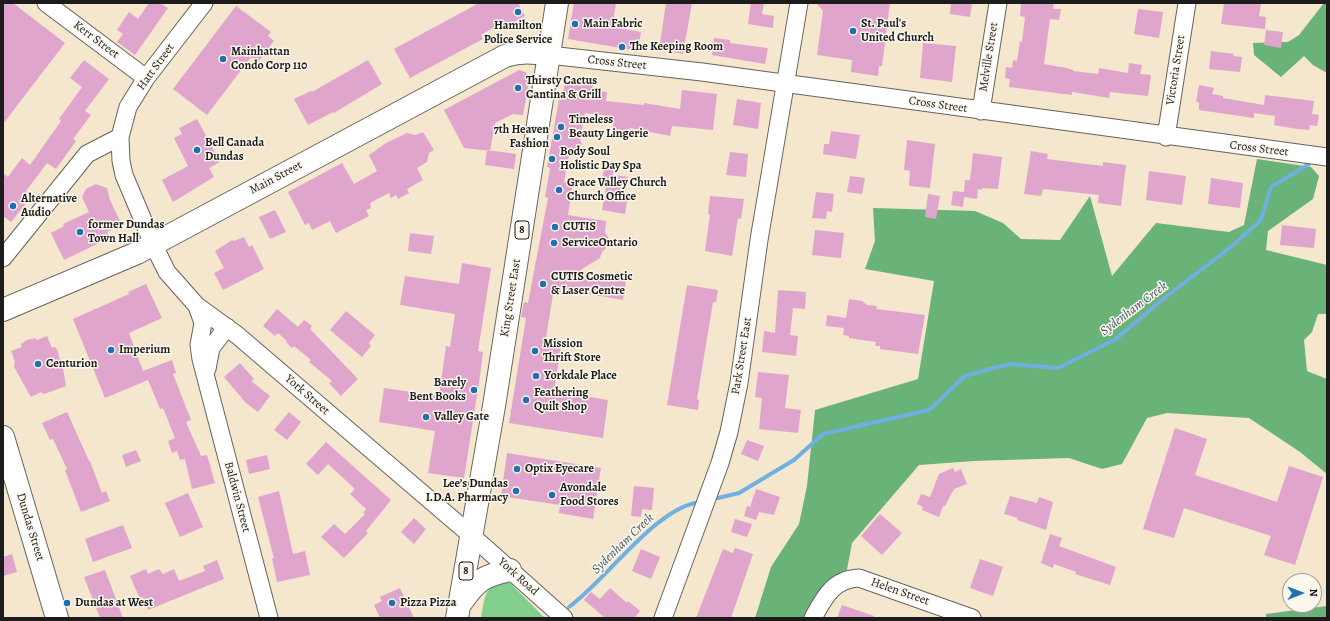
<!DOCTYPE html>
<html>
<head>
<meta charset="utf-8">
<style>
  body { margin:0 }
  #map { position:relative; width:1330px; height:621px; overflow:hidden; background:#f5e6ce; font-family:Alegreya,serif }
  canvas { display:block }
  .frame { position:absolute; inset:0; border:4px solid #1c1c1c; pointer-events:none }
  .north { position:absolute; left:1282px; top:573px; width:40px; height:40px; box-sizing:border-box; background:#fbf7ec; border:1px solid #a29f99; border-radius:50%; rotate:89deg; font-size:11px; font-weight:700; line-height:16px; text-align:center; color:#1c1c1c }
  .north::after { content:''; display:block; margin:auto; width:14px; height:18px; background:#1f6fb2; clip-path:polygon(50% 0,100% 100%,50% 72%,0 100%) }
</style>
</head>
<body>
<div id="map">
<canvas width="1330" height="621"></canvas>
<div class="frame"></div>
<div class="north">N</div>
</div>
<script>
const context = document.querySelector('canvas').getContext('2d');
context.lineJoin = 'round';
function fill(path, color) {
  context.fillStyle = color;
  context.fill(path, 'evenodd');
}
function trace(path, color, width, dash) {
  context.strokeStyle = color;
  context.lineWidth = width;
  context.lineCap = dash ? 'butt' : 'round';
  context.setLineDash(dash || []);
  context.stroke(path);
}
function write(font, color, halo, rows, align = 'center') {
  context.font = font + ' Alegreya,serif';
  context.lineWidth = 3;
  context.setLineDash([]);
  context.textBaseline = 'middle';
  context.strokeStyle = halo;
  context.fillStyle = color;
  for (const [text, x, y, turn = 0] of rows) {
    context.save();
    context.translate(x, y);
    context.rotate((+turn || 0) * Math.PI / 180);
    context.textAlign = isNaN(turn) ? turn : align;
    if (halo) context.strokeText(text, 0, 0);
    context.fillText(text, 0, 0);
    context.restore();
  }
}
const green = new Path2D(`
  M501,581L510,583L545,618H481C484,603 484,585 501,581Z`);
const forest = new Path2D(`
  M1324,3H1327V73L1313,65L1304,56L1281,77L1254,55L1253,43L1288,42L1299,35Z
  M1257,159L1311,167L1319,176L1313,199L1268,231L1266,250L1327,265V314H1318L1312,332L1304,340L1307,371L1327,379V474L1300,452L1249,418L1167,413L1147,418L1122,464L1102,469L1069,458L974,461L919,465L852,543L845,580L819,618H755L771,567L799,524L807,486L815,410L918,379L934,281L865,269L875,241L873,208L975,211L1003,223L1021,239L1060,240L1090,196L1112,276L1156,223L1229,232L1244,225Z
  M1327,606V618H1266V614Z`);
const stream = new Path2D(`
  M718,498L739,493L794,460L823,434L929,410L965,376L1009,364L1058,368L1116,339L1162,300L1232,246L1261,220L1271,187L1309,164
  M569,607C606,580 653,512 695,503`);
const building = new Path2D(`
  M3,3H13L65,43L3,124Z
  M149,3H160L168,8L135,55L117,42L123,34L117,30L129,12L138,19Z
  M479,3H518L525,16L500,30L498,25L481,35L483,39L410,78L394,49Z
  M574,3H616L612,27L641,32L638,51L568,39Z
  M666,3H692L683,54L659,50Z
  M751,3H764L762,14L774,16L773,28L748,24Z
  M816,3H890L882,66H879L878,76L851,72L852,60L817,55L823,11Z
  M951,3H972L970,17L950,14Z
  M1021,3H1054L1053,9H1061L1059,20L1050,19L1044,64L1067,68L1073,70V71L1098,74L1099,68L1128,73L1129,63L1142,65L1140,74L1151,75L1148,96L1110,92L1109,98L1072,92V95L1009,87L1010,79L1005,78L1006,67L1012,68L1013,60L1017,61L1020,41L1022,42L1025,17L1020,16Z
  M1224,3L1261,4L1259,16L1266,17L1265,29L1221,24Z
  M236,6L271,32L268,36L274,41L258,62L251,57L207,115L173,89Z
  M1138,9L1163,12L1159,38L1134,34Z
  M1266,30L1283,32L1281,48L1264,45Z
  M714,38L730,40V43L768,48L765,64L712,55Z
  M923,43L956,46L952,82L920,78Z
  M1211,51L1234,54L1233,56L1242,57L1240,72L1209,69Z
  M84,60L109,79L85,111L91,115L73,139L76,141L56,169L47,163L26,191L32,196L11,222L3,216V173L8,177L22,158L30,165L61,121L59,119L82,87L70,78Z
  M368,60L382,84L334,113L333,112L308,125L294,99L311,91L312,92Z
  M519,70L525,72L530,76L523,115L513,114L495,123L490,151L464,148L444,110Z
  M565,83L582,86V83L593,85L592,90L607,92L606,101L644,105V103L680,109L682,90L717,94L713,130L672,126L670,136L630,128L629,137L612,136L614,117L585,113L580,141L582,142L579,155L569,154L564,182L573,183L568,215L606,221L605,233L608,237L606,248L602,252L600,258L579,271L614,277L615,272L627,274L623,300L561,289L560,295L553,294L546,338L562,340L554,391L608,400L603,438L509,423L526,318L521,317L524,302L528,303L548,198L545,197L550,168L547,167L559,99L562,100Z
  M1199,85L1214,88L1212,94L1223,96V98L1264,105L1265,95L1314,101L1312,114L1319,115L1317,126L1310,125L1309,130L1297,129L1274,125L1275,116L1254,113V118L1199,110V102H1196Z
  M737,99L761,103L758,129L733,125Z
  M197,119L220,162L209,168L214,177L173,202L162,180L188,166L174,138L182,134L179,128Z
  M831,131L860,135L856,159L823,154L824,144H829Z
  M423,132L434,150L429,153L427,162L417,168L423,180L407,189L409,193L398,199L396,195L391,198L389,193L370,203L371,208L366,210L369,216L336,233L330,221L312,230L309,223L305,225L288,192L342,163L354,184L377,171L369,155L386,143L407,133L415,135Z
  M907,140L935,144L930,188L909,186L910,171L904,170Z
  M487,150L516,154L514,169L485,165Z
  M1031,151L1048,154L1047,159L1103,166V162L1126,165L1121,206L1098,203L1099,195L1043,189L1041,196L1024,194Z
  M730,152L748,154L746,177L726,175Z
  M973,153L1002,157L998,189L982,188V190L978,189L977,199L964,197L963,207L951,205L953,191L964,192L965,180H970Z
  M604,168L614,170L613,175L628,177L625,194L628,195L625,214L602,210L606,187L601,186Z
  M1149,171L1186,176L1182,205L1146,200Z
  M850,176L865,178L862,194L847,192Z
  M1211,178L1243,183L1240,208L1208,204Z
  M96,184L107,188L110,200L122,225L107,232L109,235L102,239L103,241L64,260L51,233L64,226L63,224L89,212L82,197L86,189Z
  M816,192L834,194L832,212L827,211L826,219L812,218Z
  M928,194L940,196L936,219L925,217Z
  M710,196L744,199L741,219L738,218L732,256L705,251L710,215L708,214Z
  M275,210L286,232L270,239L259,217Z
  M1282,225L1316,229L1314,248L1280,245Z
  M815,230L844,233L841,258L812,255Z
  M410,233L434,236L431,254L408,251Z
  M244,237L249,247L252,245L264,269L223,290L214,273L224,268L215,251L232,240L234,241Z
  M462,263L491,268L478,351L483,352L480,376L464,478L428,473L435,431L379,422L384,388L439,396L446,346L450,347L455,314L400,305L405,276L459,284Z
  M146,284L162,318L129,333L143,371L172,360L176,373L173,374L191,420L186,422L201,456L207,455L215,483L192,489L185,459L180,460L177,451L172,453L168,441L175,438L163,408L160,409L148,380L105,398L73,319L129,294L128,292Z
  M687,285L718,290L716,302H713L697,399L699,400L698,410L667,405Z
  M778,290L806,292L805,309L793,308L790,335L798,336L796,356L762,352L764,331L775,333Z
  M849,299L862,301L867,305L877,306L876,309L925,315L918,354L880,349V346H875L876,342L849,338V336L843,335L844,328L826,326L827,315L846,318Z
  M277,309L298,327L304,320L312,326L310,329L358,379L341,396L329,383L332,381L309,362L311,360L294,346L292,348L286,342L287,341L278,333L275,336L263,326Z
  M346,311L375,335L369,343L371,346L362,357L330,330Z
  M47,336L52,348L55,347L58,351L59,358L62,362L66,386L50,392L43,394L41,392L31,397L14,367L15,362L11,351L22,347L21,344L27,340L35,338L37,340Z
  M240,363L254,379L251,381L270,396L258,412L246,403L224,377Z
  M758,372L789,375L785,408L801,410L798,433L759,429L762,398L755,397Z
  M67,412L89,461H90L102,493L106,491L110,501L81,512L65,470L67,469L53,439L50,440L42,423Z
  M289,412L301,422L287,440L274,430Z
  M1175,428L1207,439L1195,475L1277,502L1289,466L1323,477L1295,565L1264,555L1271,536L1184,508L1174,538L1143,529Z
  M747,440L764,446L758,461L741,454Z
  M326,442L391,500L366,531L368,533L344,558L321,537L334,524L345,534L365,514L363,513L366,509L350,494L355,489L328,464L318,475L306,464Z
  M136,450L141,461L126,467L122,455Z
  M507,453L601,468L593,519L559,513L560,505L501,496Z
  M267,455L270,469L249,474L246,460Z
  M953,468L955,472L961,469L967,484L954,489L945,506H943L939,517L922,510L923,507L917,504L921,494L930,497L939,474Z
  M634,486L654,488L652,510L642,509L641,517L631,516Z
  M756,489L780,497L774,515L759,512L756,520L744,516L747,506L750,507Z
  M279,491L293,554L305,551L310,575L277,582L272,558H274L258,497Z
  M188,493L203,527L180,537L165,503Z
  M1010,496L1037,503L1039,497L1053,502L1046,530L1017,520L1018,518L1004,514Z
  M880,514L902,533L882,555L861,536Z
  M414,518L426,529L414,544L401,532Z
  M735,519L752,524L747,537L731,532Z
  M123,525L132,548L93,562L85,539Z
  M1050,534L1062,538L1059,546L1116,567L1110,585L1075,574L1076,572L1054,564L1053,568L1041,563Z
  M735,548L753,554L731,618H696L723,549L733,553Z
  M641,549L660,557L651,579L632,571Z
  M12,554L17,572L3,576V557Z
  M980,559L1003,567L993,596L970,588Z
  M217,560L224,579L148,610L143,597L140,599L130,576L146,569L148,574L159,569L163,574L174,569L179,581L205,571L203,566Z
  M105,570L123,618H100L84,577Z
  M400,588L414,618H380L374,605L382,601L380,597Z
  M610,588L627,603L628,601L640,611L634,618H605L584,600L591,592L600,599Z
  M842,605L874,616L873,618H837Z`);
const minor = new Path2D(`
  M46,3L146,78
  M204,3L146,78L128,107L120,137L121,161L124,175L153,244L167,272L197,306L237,335L472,536L564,618
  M549,55L702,72L1327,157
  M981,111L998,3
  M1166,137L1187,3
  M3,258L87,154L120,137
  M197,306L203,323L199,345L201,359L269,618
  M207,369L211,348L227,327
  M663,618L720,463L729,432L739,383L759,240L799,3
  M813,618C824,598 833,579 859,578L972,618`);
const major = new Path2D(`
  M3,310L137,253L505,56C521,51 533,52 549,55
  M3,437L57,618
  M461,603C477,580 483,576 510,570
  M457,618L494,406L557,3`);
const markers = [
  [518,12,4,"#1f6fb2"],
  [575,24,4,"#1f6fb2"],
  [853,31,4,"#1f6fb2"],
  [622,47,4,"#1f6fb2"],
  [223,59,4,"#1f6fb2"],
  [518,88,4,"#1f6fb2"],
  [561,127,4,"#1f6fb2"],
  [557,137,4,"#1f6fb2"],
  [197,150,4,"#1f6fb2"],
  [552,159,4,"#1f6fb2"],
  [559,190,4,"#1f6fb2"],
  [13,206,4,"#1f6fb2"],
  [555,227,4,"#1f6fb2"],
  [80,232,4,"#1f6fb2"],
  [554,243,4,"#1f6fb2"],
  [543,284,4,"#1f6fb2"],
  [111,350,4,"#1f6fb2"],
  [535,351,4,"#1f6fb2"],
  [38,364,4,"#1f6fb2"],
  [536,376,4,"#1f6fb2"],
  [474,390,4,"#1f6fb2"],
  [526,400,4,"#1f6fb2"],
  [426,417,4,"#1f6fb2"],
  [517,469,4,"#1f6fb2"],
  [516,491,4,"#1f6fb2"],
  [552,495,4,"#1f6fb2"],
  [67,603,4,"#1f6fb2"],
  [392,603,4,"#1f6fb2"]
];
const shields = [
  [522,230,14],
  [466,571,14]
];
const shieldNames = [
  ["8",522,230],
  ["8",466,571]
];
const poiNames = [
  ["Main Fabric",583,24],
  ["St. Paul's",861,24],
  ["United Church",861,38],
  ["Hamilton",518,26,"center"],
  ["Police Service",518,40,"center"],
  ["The Keeping Room",630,47],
  ["Mainhattan",231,52],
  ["Condo Corp 110",231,66],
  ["Thirsty Cactus",526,81],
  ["Cantina & Grill",526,95],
  ["Timeless",569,120],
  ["Beauty Lingerie",569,134],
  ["7th Heaven",549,130,"right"],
  ["Fashion",549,144,"right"],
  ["Bell Canada",205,143],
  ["Dundas",205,157],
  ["Body Soul",560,152],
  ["Holistic Day Spa",560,166],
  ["Grace Valley Church",567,183],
  ["Church Office",567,197],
  ["Alternative",21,199],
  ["Audio",21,213],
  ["former Dundas",88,225],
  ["Town Hall",88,239],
  ["CUTIS",563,227],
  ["ServiceOntario",562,243],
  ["CUTIS Cosmetic",551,277],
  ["& Laser Centre",551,291],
  ["Mission",543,344],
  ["Thrift Store",543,358],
  ["Imperium",119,350],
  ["Centurion",46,364],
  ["Yorkdale Place",544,376],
  ["Barely",466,383,"right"],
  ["Bent Books",466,397,"right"],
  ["Feathering",534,393],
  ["Quilt Shop",534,407],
  ["Valley Gate",434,417],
  ["Optix Eyecare",525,469],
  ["Lee’s Dundas",508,484,"right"],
  ["I.D.A. Pharmacy",508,498,"right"],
  ["Avondale",560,488],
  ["Food Stores",560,502],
  ["Dundas at West",75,603],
  ["Pizza Pizza",400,603]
];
const streetNames = [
  ["Kerr Street",96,40,37],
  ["Melville Street",989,57,-81],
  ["Cross Street",617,63,6],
  ["Hatt Street",156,67,-54],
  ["Victoria Street",1176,70,-81],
  ["Cross Street",938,105,8],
  ["Cross Street",1259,149,7],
  ["Main Street",276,178,-28],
  ["King Street East",511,298,-81],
  ["Park Street East",742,356,-81],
  ["York Street",307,395,41],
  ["Baldwin Street",237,497,75],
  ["Dundas Street",30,527,73],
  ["York Road",518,577,42],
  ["Helen Street",900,592,19]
];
const waterNames = [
  ["Sydenham Creek",1134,309,-37],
  ["Sydenham Creek",623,544,-44]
];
fill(green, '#82cf8d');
fill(forest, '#69b278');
trace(stream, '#6fafe2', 4);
fill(building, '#e0a5cc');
trace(minor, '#68635a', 19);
trace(major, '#68635a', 24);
trace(minor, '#fff', 17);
trace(major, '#fff', 22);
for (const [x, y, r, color] of markers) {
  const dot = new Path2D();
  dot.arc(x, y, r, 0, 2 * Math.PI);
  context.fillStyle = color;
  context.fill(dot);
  trace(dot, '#fbf7ec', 1.5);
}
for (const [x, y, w] of shields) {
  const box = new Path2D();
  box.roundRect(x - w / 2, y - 9, w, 18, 3);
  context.fillStyle = '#fbf7ec';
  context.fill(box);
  trace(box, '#1c1c1c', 1);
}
write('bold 11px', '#1c1c1c', null, shieldNames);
write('bold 12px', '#1c1c1c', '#fbf7ec', poiNames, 'left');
write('12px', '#1c1c1c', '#fbf7ec', streetNames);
write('italic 13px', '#3d576b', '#fbf7ec', waterNames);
</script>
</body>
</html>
